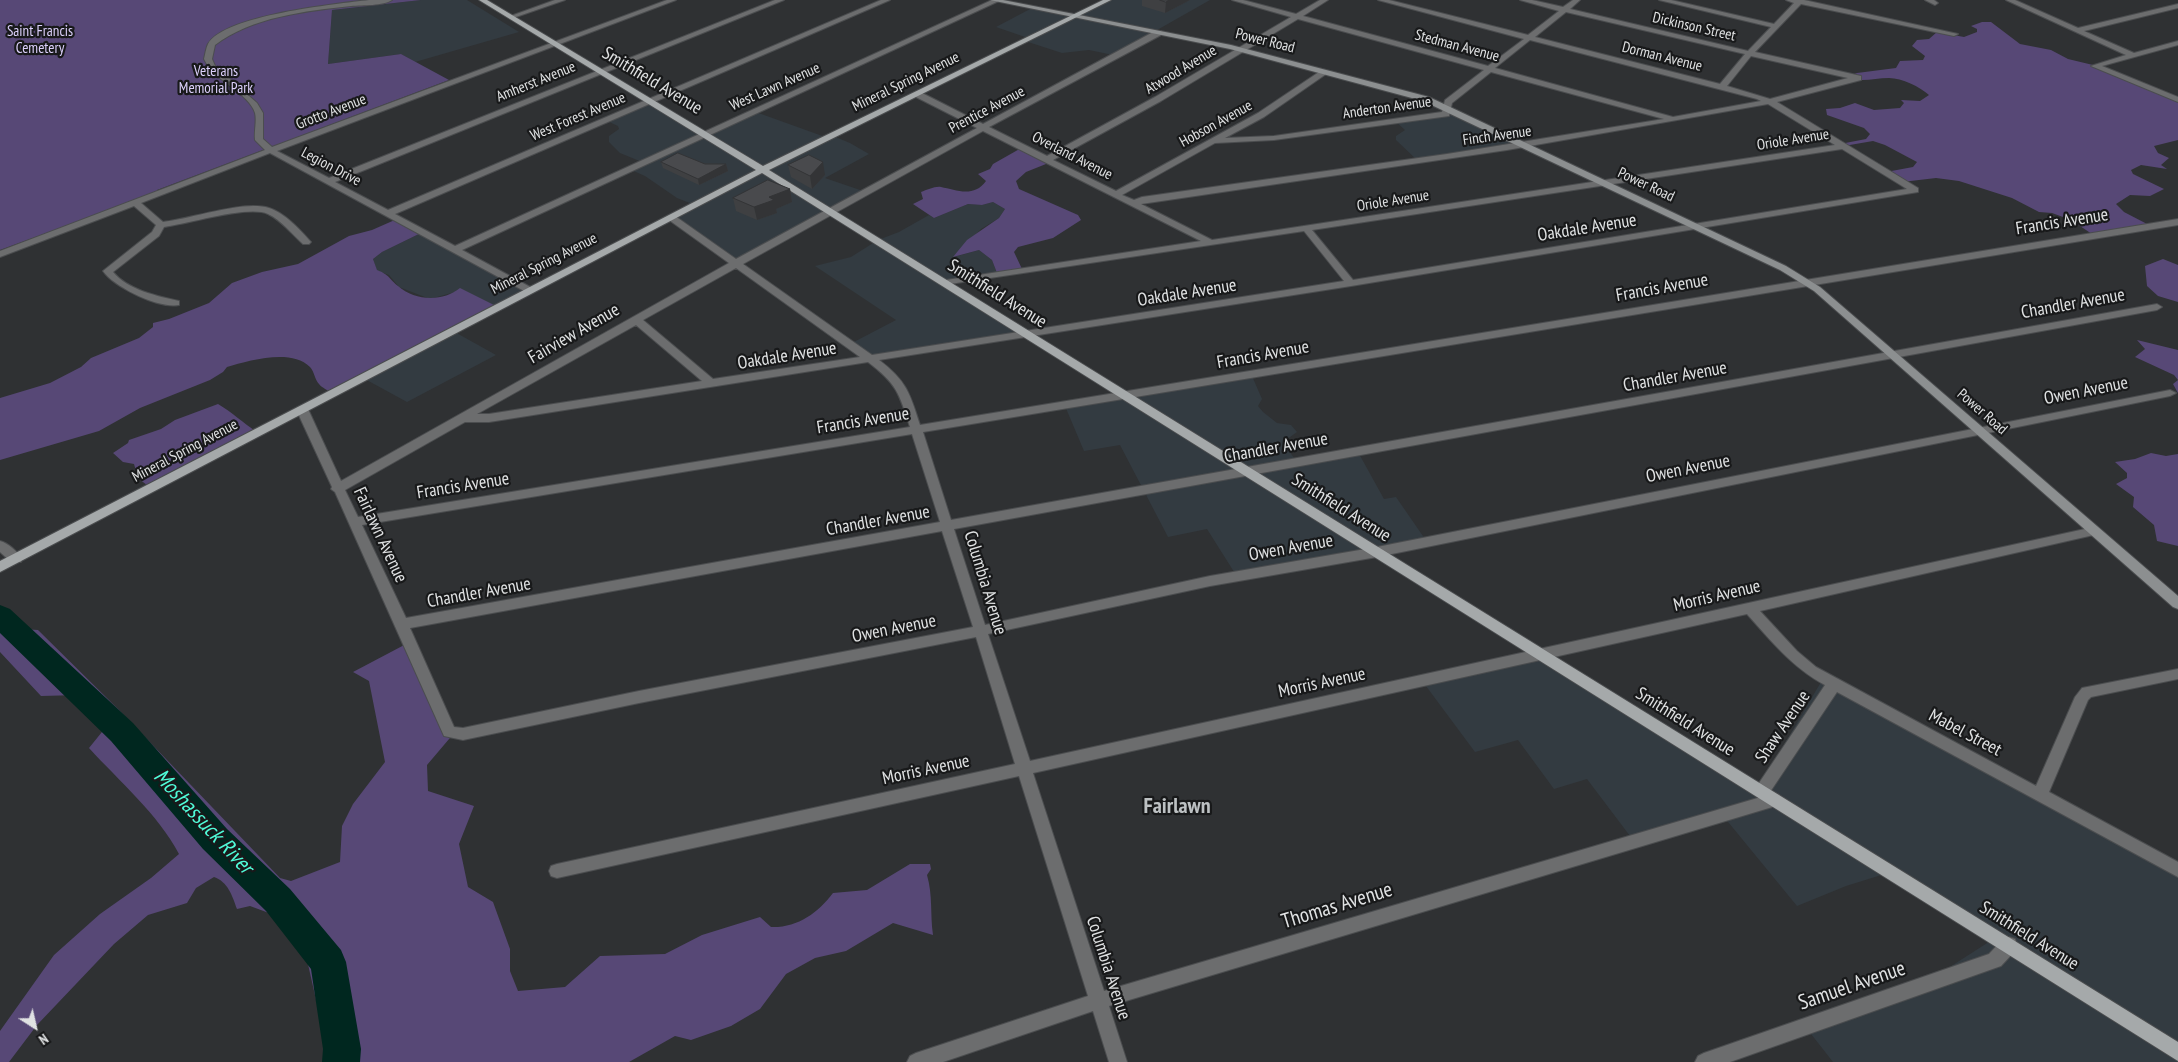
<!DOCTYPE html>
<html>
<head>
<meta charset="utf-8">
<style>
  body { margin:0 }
  #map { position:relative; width:2178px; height:1062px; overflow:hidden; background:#2f3133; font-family:"PT Sans Narrow",sans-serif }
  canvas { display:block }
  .north { position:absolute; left:10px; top:1002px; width:50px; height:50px; -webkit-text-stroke:4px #18191a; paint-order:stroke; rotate:145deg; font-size:14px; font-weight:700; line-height:20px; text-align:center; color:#e0e2e3 }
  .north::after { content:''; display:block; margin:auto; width:18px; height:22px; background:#e0e2e3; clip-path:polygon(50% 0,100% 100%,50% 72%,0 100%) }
</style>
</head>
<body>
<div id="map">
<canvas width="2178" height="1062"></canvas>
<div class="north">N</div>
</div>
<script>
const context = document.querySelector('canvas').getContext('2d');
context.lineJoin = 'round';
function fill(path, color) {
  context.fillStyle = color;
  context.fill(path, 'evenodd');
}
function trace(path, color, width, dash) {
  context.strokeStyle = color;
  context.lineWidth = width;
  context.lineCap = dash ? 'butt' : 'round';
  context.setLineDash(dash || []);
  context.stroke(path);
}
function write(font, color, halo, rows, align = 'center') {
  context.font = font + ' "PT Sans Narrow",sans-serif';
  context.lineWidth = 4.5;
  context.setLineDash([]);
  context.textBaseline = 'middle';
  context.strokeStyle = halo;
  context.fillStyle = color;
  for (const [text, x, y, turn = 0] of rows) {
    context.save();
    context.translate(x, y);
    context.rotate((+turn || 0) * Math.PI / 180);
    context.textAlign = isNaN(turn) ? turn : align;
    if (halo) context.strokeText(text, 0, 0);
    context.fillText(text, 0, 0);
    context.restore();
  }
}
const built = new Path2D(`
  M421,0H467L519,32L415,62L401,54L328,64L332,10Z
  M1107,0H1210L1113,55L1089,50L1062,53L1025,41L1028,38L996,27L1032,8L1072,16Z
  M649,102L702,133L753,111L828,138L833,136L850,143L869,154L825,178L863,191L740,262L672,219L695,205L677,198L645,176L629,169L642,162L620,153L609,142V136L619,129L618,126L605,120Z
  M1447,108L1522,143L1417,160L1396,140V136L1405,130L1394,120L1444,112Z
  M993,202L1005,209L999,218L981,229L954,257L979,250L992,260L997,273L945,282L1022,333L870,359L850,344L896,320L815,266L851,257L878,240L899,232L929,215L934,218L968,204L982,205Z
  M423,232L529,290L498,307L455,292L430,299L399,287L389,275L377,271L373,259L382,252Z
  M453,331L496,355L407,402L363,378Z
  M1252,376L1262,399L1258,406L1263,412L1277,423L1291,425L1297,432L1283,442L1296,461L1358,452L1384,499L1396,497L1425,539L1236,575L1207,529L1168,537L1120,445L1084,451L1065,406Z
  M1536,653L1759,787L1821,682L2178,872V1062H1833L1804,1025L1942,972L1995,938L1891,872L1846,886L1797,906L1724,817L1633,840L1587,779L1554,789L1518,740L1475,752L1420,678Z`);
const green = new Path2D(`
  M0,0H421L332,10L328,64L401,54L449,80L157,190L159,192L0,250Z
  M1982,22H1991L2020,44L2051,50L2068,59L2093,65L2178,100V140L2154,146L2158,153L2169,158L2161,165L2167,169L2141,165L2131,170L2133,174L2164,189L2150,196L2130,195L2116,204L2124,212L2149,225L2092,234L2071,220L2052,213L2039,212L2012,198L1959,181L1936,178L1902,182L1886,172L1913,167L1917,162L1885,145L1873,141L1844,146L1840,144L1866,139L1870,134L1864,128L1827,115L1826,109L1840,108L1855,103L1874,110L1900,108L1904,103L1901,100L1920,101L1929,95C1920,87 1902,78 1889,78C1874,78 1861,83 1846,77L1857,73L1896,68L1900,61L1923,60L1925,56L1912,46L1917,40L1929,39L1937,32L1964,37L1977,32V29L1971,26Z
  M1023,147L1051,162L1026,172L1016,181L1019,189L1078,215L1081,220L1053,238L1018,247L1014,252L1022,269L997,273L992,260L979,250L953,257L967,240L999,218L1005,209L993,202L982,205L968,204L934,218L913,204L923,199L921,192C927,190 935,186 941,187C956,190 974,198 986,181L978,174L990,169L993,164Z
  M397,219L423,232L382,252L373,259L377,270C390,275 389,279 398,286C415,301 443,302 460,288L498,307L332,393C328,390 322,388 319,384C315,380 314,371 310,367C291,348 248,361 227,367L223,372L210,380L140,408L99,431L0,460V398L50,383L81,367L91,358L139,338L153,327V323L169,319L209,303L232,283L262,272L298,264L349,236L372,230Z
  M2163,259L2178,265V302L2158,296L2147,286L2145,266Z
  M2137,340L2178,350V393L2173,384L2178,380L2174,375L2135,357L2145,349Z
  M218,404C232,412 243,423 257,432L148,486L138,478L134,464L123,462L113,453L128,443L129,440L161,429L175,420Z
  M2151,453L2166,456L2178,454V546L2157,541L2154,525L2133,507L2134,497L2116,484L2127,478V473L2115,462L2135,459Z
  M0,622L11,632L22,629L38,630L120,711L280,878L291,881L340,862L342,826L353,804L385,762L369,681L353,672L408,643L455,732L427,765L428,791L474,806L459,844L468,887L493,902L510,949V971L518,991L565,987L600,956L665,954L702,935L760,917L771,927C797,928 818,913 833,893L867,890L910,864H930L931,869L927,875C933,896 930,914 933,935L893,923L846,951L815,958L786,974L760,1009L731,1026L691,1040L675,1036L629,1062H330L303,942L277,916L250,906L237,909C232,895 228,882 214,877L196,888L187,903L148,915L114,944L37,1025L9,1062H0V1031L54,955L100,914L151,878L179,854C158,814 119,781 89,748L106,727L79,695L41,696L0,652Z`);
const river = new Path2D(`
  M0,605L10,609L133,723L227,829L290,889L341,950L346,962L361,1049L360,1062H322L323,1049L311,969L266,911L203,849L111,741L0,633Z`);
const minor = new Path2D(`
  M369,0H392C383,6 363,5 351,6C305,11 252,17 215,45L212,59L215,66L257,103L263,113V139L272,147L667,0H676L277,151L329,178L775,0H784L335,182L388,210L881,0H890L395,214L455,246L992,0H1001L462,250L532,288V292H526L270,153L141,203L163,222C191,219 243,200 269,208C285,213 300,230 311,242L309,244H303C292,234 281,220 268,214C248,205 188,224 164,227L159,236L113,272C128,290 157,296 179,301V305C159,309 114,287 103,271L152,232L156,225L134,206L0,257V251L265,150L255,140C254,131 257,121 255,113C249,93 215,82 204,59C205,55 206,48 208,44C224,15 337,4 369,0Z
  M555,0H565L513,18L508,17Z
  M1232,0H1243L1296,14L1320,0H1328L1303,16L1488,66L1524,39L1378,0H1389L1528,35L1559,11L1520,0H1532L1563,7L1573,0H1580L1570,9L1748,51L1771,27L1659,0H1671L1774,24L1794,3L1786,0H1804L1958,34L1954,36L1801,4L1755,52L1861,76V80L1777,102L1918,188V192L1351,286L879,360C907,381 910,394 920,425L2178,219V225L923,432L951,520L2157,304L2162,307L2157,310L954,529L985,625L1210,576L1377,547L2170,390L2176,393L2170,396L1377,557L1210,586L988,634L1030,761L2094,527L2100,531L2098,534L1760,611L1797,651L1816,667L2036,786L2075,697L2082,688L2178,669V679L2091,697L2088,700L2049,792L2178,862V877L1837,692L1768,795L1774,793L1779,795L1782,800L1779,805L1109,1006L1127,1062H1109L1093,1011L943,1062H907L910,1056L916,1053L1088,996L1019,776L557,878L551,876L549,871L551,866L557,864L1015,764L976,637L639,703L463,740L444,736L335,492L331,489L332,487L296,409L298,407H306L308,409L341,481L729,263L669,220V216H675L736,259L977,128L916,97V93H922L983,124L1155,31H1161V35L989,127L1047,156L1155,97L1291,17ZM1566,12L1745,54L1720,84L1535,37ZM1298,19L1484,70L1445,100L1442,112L1274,136L1225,138L1264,117L1329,72L1322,70L1258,113L1116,191L1053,160L1161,101ZM1530,40L1757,99L1761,101L1673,117L1495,68ZM1751,56L1848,78L1770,99L1727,86ZM1491,72L1664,119L1447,154L1142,197L1134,200L1122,195L1215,143L1274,140L1449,116L1452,103ZM1768,104L1835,145L1212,240L1141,204L1507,150ZM983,131L1201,241L946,280L943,281V285L1304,231L1344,281L872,355L743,264ZM1842,149L1907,189L1353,280L1312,230ZM736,268L860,357L713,379L643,320ZM636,325L702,381L489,414H477ZM868,362C897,384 899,393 910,427L358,517L345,490L465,422H489ZM912,434L940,522L406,618L362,525ZM942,531L973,627L639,691L463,728L454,727L410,628ZM1747,614C1771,641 1793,668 1825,685L1757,786L1754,791L1757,796L1761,797L1104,991L1033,773Z
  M1925,0H1934L1938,3L1935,5Z
  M2006,0H2015L2078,28L2178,4V8L2084,31L2134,53L2178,41V45L2102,66L2178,97V102L2091,66L2126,55Z
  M0,541C8,543 18,552 22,559L21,562H11L0,552Z
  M2009,937L2015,939L2017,945L2015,951L2001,966L1730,1062H1695L1698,1056L1704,1053L1989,954L2003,939Z`);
const secondary = new Path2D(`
  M990,0H1003L1231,45L1429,97L1786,266L1820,287L2178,596V609L2173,607L1814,291L1780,270L1423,101L1230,49Z`);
const primary = new Path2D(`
  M479,0H487L763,166L1103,0H1111L769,170L2178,1042V1061L762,173L0,572V561L756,170Z`);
const wall = new Path2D(`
  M1142,0H1190L1165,13L1142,6Z
  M661,162L726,164L728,171L699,185L663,168Z
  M788,165L825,175L812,189L791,177Z
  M790,189L792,202L776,209L777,213L757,220L736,211L733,198Z`);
const shadedWall = new Path2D(`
  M1169,0H1190L1165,13L1166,2Z
  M823,162L825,175L812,189L810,176Z
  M726,164L728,171L699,185L698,179Z
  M790,189L792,202L776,209L777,213L757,220L754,207L769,197Z`);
const building = new Path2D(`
  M1160,0H1169L1166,2Z
  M678,153L705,164H726L698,179L661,162Z
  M809,155L823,162L810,176L788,165Z
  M768,180L790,189L769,197L774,200L754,207L733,198Z`);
const farStreetnames = [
  ["Dickinson Street",1694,27,13],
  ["Power Road",1265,41,14],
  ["Stedman Avenue",1457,46,15],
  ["Dorman Avenue",1662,57,14],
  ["Atwood Avenue",1181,70,-31],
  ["Amherst Avenue",536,82,-22],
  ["Mineral Spring Avenue",906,82,-26],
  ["West Lawn Avenue",775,87,-24],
  ["Anderton Avenue",1387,108,-8],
  ["Prentice Avenue",987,110,-28],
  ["Grotto Avenue",331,112,-21],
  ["West Forest Avenue",578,117,-23],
  ["Hobson Avenue",1216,124,-29],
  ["Finch Avenue",1497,136,-8],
  ["Oriole Avenue",1793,140,-9],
  ["Overland Avenue",1072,156,27],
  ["Legion Drive",331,167,28],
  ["Power Road",1646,185,25],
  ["Oriole Avenue",1393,201,-9],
  ["Mineral Spring Avenue",544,264,-27],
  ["Power Road",1982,412,41],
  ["Mineral Spring Avenue",185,451,-28]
];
const farParknames = [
  ["Saint Francis",40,32],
  ["Cemetery",40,49],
  ["Veterans",216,72],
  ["Memorial Park",216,89]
];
const streetNames = [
  ["Smithfield Avenue",652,81,31],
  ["Francis Avenue",2062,222,-9],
  ["Oakdale Avenue",1587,228,-9],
  ["Francis Avenue",1662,288,-10],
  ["Oakdale Avenue",1187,293,-9],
  ["Smithfield Avenue",997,294,32],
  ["Chandler Avenue",2073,304,-10],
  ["Fairview Avenue",574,334,-30],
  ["Francis Avenue",1263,355,-10],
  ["Oakdale Avenue",787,356,-9],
  ["Chandler Avenue",1675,377,-10],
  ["Owen Avenue",2086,391,-11],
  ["Francis Avenue",863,421,-9],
  ["Chandler Avenue",1276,448,-10],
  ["Owen Avenue",1688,469,-11],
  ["Francis Avenue",463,486,-9],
  ["Smithfield Avenue",1341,508,32],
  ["Chandler Avenue",878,521,-10],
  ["Fairlawn Avenue",380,535,65],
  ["Owen Avenue",1291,548,-10],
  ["Columbia Avenue",985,583,73],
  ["Chandler Avenue",479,593,-10],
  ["Morris Avenue",1717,596,-13],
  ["Owen Avenue",894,629,-11],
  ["Morris Avenue",1322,683,-12],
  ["Smithfield Avenue",1685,722,32],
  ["Shaw Avenue",1783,727,-56],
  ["Mabel Street",1965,733,28],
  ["Morris Avenue",926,770,-12],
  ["Smithfield Avenue",2029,936,32],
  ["Columbia Avenue",1108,968,72]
];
const nearStreetnames = [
  ["Thomas Avenue",1337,906,-17],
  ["Samuel Avenue",1852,986,-19]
];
const nearNeighbourhoodnames = [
  ["Fairlawn",1177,807]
];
const nearWaternames = [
  ["Moshassuck River",203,822,47]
];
fill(built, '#333b41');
fill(green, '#574876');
fill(river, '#00271f');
trace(minor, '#4b4d4f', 2);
trace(secondary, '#4b4d4f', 2);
trace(primary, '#4b4d4f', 2);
fill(minor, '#6c6d6e');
fill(secondary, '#8c8f90');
fill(primary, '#a5a9aa');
fill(wall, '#3f4042');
fill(shadedWall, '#333436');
fill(building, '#494a4d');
trace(building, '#333436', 1);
write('15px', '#e0e2e3', '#18191a', farStreetnames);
write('15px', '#dcd0fb', '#18191a', farParknames);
write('18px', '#e0e2e3', '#18191a', streetNames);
write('21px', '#e0e2e3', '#18191a', nearStreetnames);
write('bold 22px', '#bdc1c3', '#18191a', nearNeighbourhoodnames);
write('italic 22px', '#4ffbd8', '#18191a', nearWaternames);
</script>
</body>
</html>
